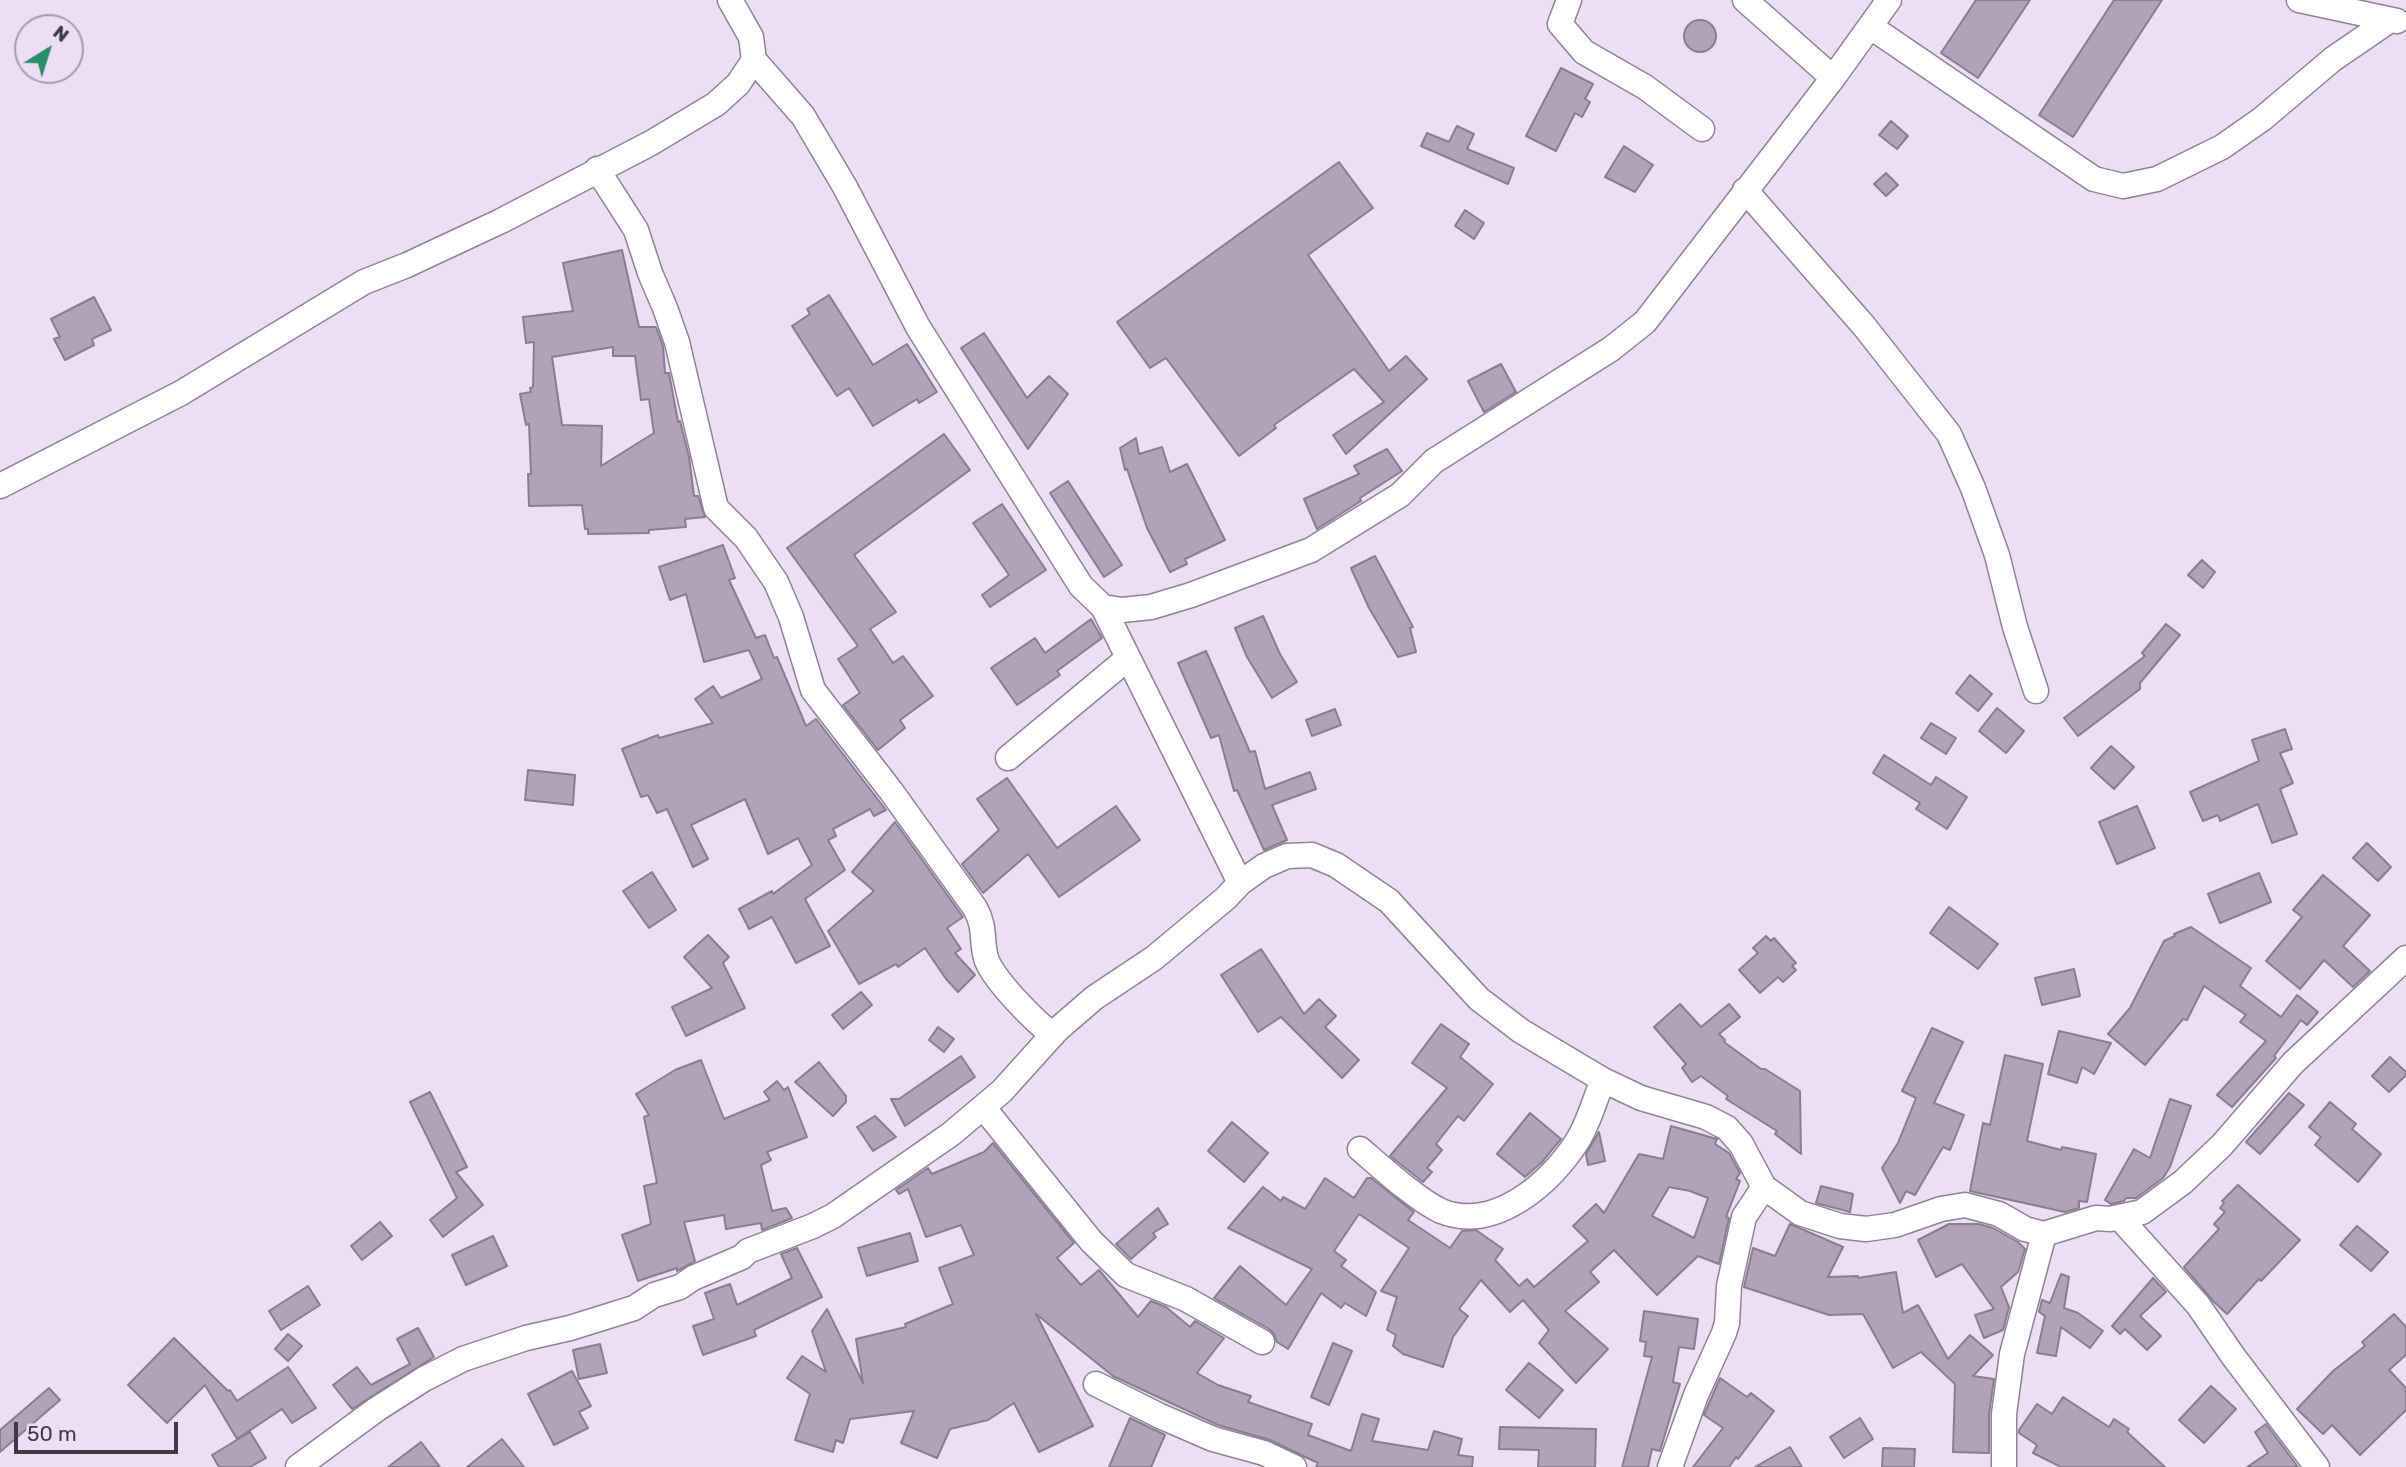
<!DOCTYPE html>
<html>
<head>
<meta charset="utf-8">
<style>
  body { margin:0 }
  #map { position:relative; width:2406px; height:1467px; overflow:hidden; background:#ecdef4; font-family:Rubik,sans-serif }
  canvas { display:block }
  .north { position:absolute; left:14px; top:14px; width:70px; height:70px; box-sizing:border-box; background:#ecdef4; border:2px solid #a69cad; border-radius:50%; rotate:38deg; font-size:19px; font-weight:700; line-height:28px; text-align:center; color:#3e3942 }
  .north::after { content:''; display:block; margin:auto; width:24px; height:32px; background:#2b8e68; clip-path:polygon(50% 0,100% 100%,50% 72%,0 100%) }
  .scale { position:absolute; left:14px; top:1422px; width:164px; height:32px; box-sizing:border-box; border:4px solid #3e3942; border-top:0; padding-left:9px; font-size:21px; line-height:24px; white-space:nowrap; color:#3e3942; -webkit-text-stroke:5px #ecdef4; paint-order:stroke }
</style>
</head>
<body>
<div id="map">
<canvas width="2406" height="1467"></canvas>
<div class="north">N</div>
<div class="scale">50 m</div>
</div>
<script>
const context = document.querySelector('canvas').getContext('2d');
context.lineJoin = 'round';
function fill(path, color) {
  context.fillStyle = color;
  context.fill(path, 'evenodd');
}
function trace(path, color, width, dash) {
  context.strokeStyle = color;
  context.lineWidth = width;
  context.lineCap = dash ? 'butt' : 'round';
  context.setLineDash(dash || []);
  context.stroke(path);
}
const building = new Path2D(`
  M1976,0H2030L1978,78L1941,53Z
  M2114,0H2162L2073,137L2039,115Z
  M1684 36a16 16 0 1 1 32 0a16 16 0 1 1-32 0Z
  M1561,68L1593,84L1585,99L1590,102L1582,117L1575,113L1556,151L1526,136Z
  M1891,121L1908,136L1897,149L1879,135Z
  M1457,126L1474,134L1467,149L1514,168L1508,184L1421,146L1427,133L1449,142Z
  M1624,146L1653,165L1635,192L1605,177Z
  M1339,162L1373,208L1308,255L1389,371L1406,356L1427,379L1346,454L1333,435L1384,402L1354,369L1274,425L1276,428L1239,456L1166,358L1150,368L1117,322Z
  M1886,173L1898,185L1886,196L1874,184Z
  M1465,210L1484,223L1474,239L1455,226Z
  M622,250L639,327H656L663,346L665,373H669L678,422L680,421L689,457L694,496H698L705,517L685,519L686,527L649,530V533L588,534V529H585L582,505L529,506L528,474H531L529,424L526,425L520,394L531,392L530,388L533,387L534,342L526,343L523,317L573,311L563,263ZM613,347V356H635L641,400L649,399L654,433L601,466L602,426L562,425L552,357Z
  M829,295L873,365L907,344L937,392L919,403L917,399L873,426L849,388L837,396L792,326L810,314L807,309Z
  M94,297L111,330L92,339L94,345L65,360L54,339L60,337L51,319Z
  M984,333L1027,398L1049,376L1068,394L1028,449L961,348Z
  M1501,364L1516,392L1484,412L1468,381Z
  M944,434L970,470L854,555L896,612L870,629L893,663L903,656L933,696L900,720L905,728L878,750L843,705L860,693L838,659L858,646L787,548Z
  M1136,438L1139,454L1162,447L1170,472L1187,464L1225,540L1185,559L1187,564L1170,572L1147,528L1127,469L1125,470L1120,448Z
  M1387,449L1402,471L1360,498L1361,501L1317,529L1304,499L1359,474L1354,466Z
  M1068,481L1122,565L1104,577L1050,493Z
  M1002,504L1046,570L990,607L982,595L1009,575L973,523Z
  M723,545L735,578L729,580L756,638L765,635L774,658L777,657L806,726L816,719L886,810L874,816L870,809L833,829L836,836L828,840L845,870L805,899L830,946L796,963L772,917L749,929L739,909L772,891L773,894L812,865L798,838L768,854L745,799L691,825L708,859L693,867L667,809L657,813L648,795L641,797L622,749L658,735L659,738L713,723L695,699L713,686L721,698L762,679L749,650L704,662L686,594L670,600L659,567Z
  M1375,556L1413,627L1410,628L1416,652L1398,657L1369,608L1351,568Z
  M2202,560L2215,572L2203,588L2188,575Z
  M1263,616L1280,654L1297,682L1272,698L1247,657L1235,628Z
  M1091,619L1102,638L1057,671L1060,675L1017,705L991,668L1035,638L1045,653Z
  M2166,624L2180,635L2140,683V689L2078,736L2064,718L2145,656L2142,653Z
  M1206,651L1250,752L1255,751L1265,789L1310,772L1316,789L1272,805L1287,840L1264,850L1237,790L1234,791L1219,735L1211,738L1178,663Z
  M1970,675L1992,694L1978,711L1956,693Z
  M1997,708L2024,731L2006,753L1979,731Z
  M1335,709L1341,725L1312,736L1306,720Z
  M1931,723L1956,738L1946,754L1921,738Z
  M2285,729L2292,749L2280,753L2293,783L2280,789L2297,834L2272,843L2258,804L2220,821L2218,815L2203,821L2190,792L2259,761L2252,740Z
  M2111,746L2134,767L2114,789L2091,768Z
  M1884,755L1931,785L1936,777L1967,797L1947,829L1916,809L1920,803L1873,773Z
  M528,770L575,775L573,805L525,800Z
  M1007,778L1057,848L1116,806L1140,840L1059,897L1028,854L983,893L962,864L999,830L977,799Z
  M2137,806L2155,848L2117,864L2099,822Z
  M895,822L963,917L947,928L961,949L955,953L975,975L958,992L946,979L925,948L898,967L896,964L859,984L828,931L874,891L852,872Z
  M2367,843L2391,867L2378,881L2353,858Z
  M652,872L676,910L649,928L623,891Z
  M2259,873L2271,902L2220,923L2208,894Z
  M2323,875L2370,915L2343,946L2370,971L2353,987L2324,960L2300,989L2266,961L2302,917L2293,910Z
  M1949,907L1998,944L1978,969L1930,933Z
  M2191,927L2251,968L2240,986L2281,1017L2297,995L2318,1012L2307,1025L2301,1020L2274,1056L2276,1058L2232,1107L2217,1095L2266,1041L2240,1022L2246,1015L2204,986L2187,1020L2183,1019L2145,1065L2108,1034L2130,1008L2164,941L2175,936L2174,934Z
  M708,935L729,957L723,963L745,1008L686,1036L672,1007L712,988L684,957Z
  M1766,936L1771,941L1774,938L1796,963L1792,966L1796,970L1783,982L1778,977L1760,993L1739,970L1758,953L1753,948Z
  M1261,949L1304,1014L1319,999L1336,1016L1325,1027L1359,1060L1342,1078L1281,1017L1258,1032L1221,975Z
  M2074,969L2080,996L2042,1005L2035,978Z
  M861,992L872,1005L843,1029L832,1015Z
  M1680,1004L1701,1027L1729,1004L1740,1017L1719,1034L1725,1040L1724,1042L1761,1069H1765L1800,1091L1801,1154L1775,1134L1777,1131L1726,1099L1728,1096L1701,1076L1692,1082L1682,1068L1686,1064L1654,1027Z
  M1441,1024L1469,1044L1460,1057L1493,1084L1464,1121L1458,1116L1436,1144L1442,1150L1427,1168L1432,1172L1423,1182L1390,1156L1447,1088L1412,1063Z
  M938,1027L954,1039L944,1052L929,1040Z
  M1932,1028L1963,1042L1934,1103L1964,1115L1950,1150L1943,1147L1915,1195L1906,1191L1900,1203L1882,1168L1898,1143L1916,1098L1902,1091Z
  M2059,1031L2111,1043L2094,1074L2082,1067L2077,1083L2048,1074Z
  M2005,1055L2043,1064L2027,1141L2061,1150L2062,1147L2096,1154L2087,1202L2079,1201V1208L2065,1212L1970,1191L1983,1123L1990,1125Z
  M961,1056L975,1077L905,1126L891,1099H899Z
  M2390,1057L2406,1072V1075L2389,1092L2372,1076Z
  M701,1060L724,1119L770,1100L764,1092L777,1081L784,1090L788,1087L807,1137L767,1152L771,1160L761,1165L772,1211L786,1208L792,1218L762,1230L761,1223L726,1229L724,1215L684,1222L695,1261L677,1271V1268L638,1281L622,1235L651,1224L644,1186L657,1183L644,1117L649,1115L636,1094L675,1070Z
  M819,1062L846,1096V1102L833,1116L795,1082Z
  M430,1092L467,1167L456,1172L483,1205L443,1237L430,1220L457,1198L410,1102Z
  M2289,1093L2304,1105L2260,1154L2246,1142Z
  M2170,1099L2191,1106L2170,1167L2163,1178L2136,1198H2126L2124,1201L2111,1204L2105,1200L2134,1149L2150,1158Z
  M2330,1102L2356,1124L2352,1129L2381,1154L2358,1182L2315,1145L2321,1137L2309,1127Z
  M1530,1113L1561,1139L1542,1162L1525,1177L1497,1154Z
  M875,1116L896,1137L873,1151L857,1127Z
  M1232,1122L1268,1153L1244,1182L1208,1151Z
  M1671,1126L1717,1139L1715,1144L1729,1153L1740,1173L1736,1179L1740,1181L1726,1217L1729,1218L1719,1264L1698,1256L1657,1295L1614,1250L1590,1272L1599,1282L1565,1311L1608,1349L1576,1383L1539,1343L1549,1330L1523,1300L1510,1312L1481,1280L1459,1309L1468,1316L1453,1337L1443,1367L1403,1354L1393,1346L1396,1335L1387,1330L1397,1297L1381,1291L1409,1248L1359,1214L1334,1251L1346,1260L1341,1266L1376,1292L1366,1316L1345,1303L1341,1308L1321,1293L1288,1349L1277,1342L1274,1334L1269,1329L1214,1298L1240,1266L1286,1305L1312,1269L1228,1228L1263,1187L1281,1201L1283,1197L1305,1209L1325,1178L1354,1198L1367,1178H1371L1414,1212L1408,1220L1450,1248L1462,1231L1476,1230L1503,1249L1495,1260L1519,1286L1527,1279L1534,1287L1588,1241L1573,1226L1596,1204L1604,1213L1639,1154L1663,1159ZM1669,1187L1690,1191L1708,1198L1694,1238L1652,1216Z
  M1599,1132L1605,1161L1588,1165L1586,1154Z
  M993,1143L1074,1243L1057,1258L1081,1285L1099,1270L1138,1317L1151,1301L1166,1307L1190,1327L1195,1321L1224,1338L1197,1373L1218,1385L1251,1396L1248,1402L1312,1424L1308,1435L1351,1451L1362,1414L1379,1419L1372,1441L1428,1450L1434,1431L1462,1439L1458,1455L1473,1457L1472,1467H1316L1318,1463L1270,1440L1218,1425L1113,1376L1036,1314L1093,1426L1039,1452L1014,1403L988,1420L950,1429L937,1458L901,1443L914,1411L850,1419L843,1443L836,1440L833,1452L795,1440L810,1394L787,1378L802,1356L826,1372L812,1331L827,1309L863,1383L856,1339L906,1327L905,1324L953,1304L939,1268L974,1255L961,1225L926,1237L908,1189L899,1194L896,1190L928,1168L932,1174L984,1152Z
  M2238,1185L2300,1240L2261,1281L2259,1279L2227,1314L2214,1302L2184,1267L2219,1229L2214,1224L2225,1212L2220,1208L2224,1203L2222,1201Z
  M1821,1186L1853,1194L1850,1212L1816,1203Z
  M1158,1208L1168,1224L1153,1233L1156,1237L1131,1259L1116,1244Z
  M380,1222L392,1236L362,1260L351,1246Z
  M1790,1224L1843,1247L1828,1277L1858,1276V1278L1896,1272L1903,1313L1918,1305L1948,1359L1970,1335L1993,1355L1973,1376L1994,1379L1989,1414V1453L1953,1452L1955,1384L1921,1352L1893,1368L1863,1314L1829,1315L1744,1287L1753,1248L1775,1256Z
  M1949,1224H1979L1993,1228L2018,1242L2025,1249L2018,1272L2001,1287L2009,1307L2003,1330L1984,1338L1975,1315L1994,1309L1962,1264L1936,1277L1918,1240Z
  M2357,1226L2388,1252L2371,1271L2340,1245Z
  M910,1233L918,1261L867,1276L858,1248Z
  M493,1236L507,1266L466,1285L452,1255Z
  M797,1248L822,1297L754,1330L756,1336L703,1355L693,1326L714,1319L705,1293L730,1284L737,1305L792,1278L781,1254Z
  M2061,1274L2069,1277L2064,1308L2078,1313L2103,1331L2090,1348L2061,1327L2056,1356L2037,1353L2045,1316L2039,1312L2042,1300L2050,1303Z
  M2153,1278L2166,1292L2140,1316L2161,1336L2147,1350L2125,1329L2120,1334L2112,1326Z
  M308,1286L320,1305L281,1330L269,1311Z
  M1644,1311L1698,1319L1694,1349L1679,1347L1673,1382L1680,1384L1660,1451L1652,1449L1648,1467H1622L1652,1357L1644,1356L1646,1342L1640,1341Z
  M2394,1314L2406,1327V1355L2389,1370L2406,1388V1410L2360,1455L2332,1425L2323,1434L2297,1409L2333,1371L2365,1346L2362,1342Z
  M418,1328L434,1357L352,1409L333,1385L357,1367L371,1385L410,1364L397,1339Z
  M288,1334L302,1346L288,1361L275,1349Z
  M174,1338L228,1391L230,1390L237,1401L288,1367L316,1408L292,1423L282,1409L237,1439L205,1385L167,1423L128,1385Z
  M1333,1343L1352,1351L1329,1405L1311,1397Z
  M600,1344L607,1373L579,1379L573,1350Z
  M1529,1363L1563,1390L1539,1418L1506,1390Z
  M572,1371L591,1406L579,1412L588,1428L554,1445L528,1394Z
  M1720,1378L1747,1397L1751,1393L1774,1411L1738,1459L1736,1457L1729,1467H1693L1723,1428L1704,1415Z
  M2211,1386L2236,1409L2204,1443L2179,1420Z
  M49,1388L60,1400L0,1452V1430Z
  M2063,1397L2109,1427L2114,1419L2129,1429L2127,1432L2165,1467H2061L2033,1453L2037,1445L2019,1433V1430L2037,1404L2052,1414Z
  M1130,1418L1165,1435L1151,1467H1109Z
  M1860,1418L1873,1439L1844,1458L1830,1437Z
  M2266,1424L2298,1467H2247L2268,1453L2255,1432Z
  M1500,1427L1596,1429L1595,1467H1538L1539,1450L1499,1449Z
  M250,1432L266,1458L250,1467H219L212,1455Z
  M502,1439L524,1467H467Z
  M421,1442L440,1467H388Z
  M1790,1447L1802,1467H1755Z
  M1883,1448L1915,1449L1914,1467H1882Z`);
const minor = new Path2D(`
  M1569,0L1560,24L1584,52L1645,87L1702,129
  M1745,0L1833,78
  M2299,0L2397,21
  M1871,27L2094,179L2123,186L2157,179L2222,147L2262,119L2333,59L2390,20
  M754,60L803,116L845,187L918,327L1081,586L1103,607L1122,610L1151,607L1191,595L1311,550L1400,495L1434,461L1611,349L1645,322L1833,78L1889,0
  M597,169L636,230L650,273L665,308L677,342L716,508L746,538L776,582L791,617L813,690L891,791L975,908C987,929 980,942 987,961C996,982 1034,1021 1053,1035
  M1745,190L1864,326L1949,434L1973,488L1997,555L2015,627L2036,691
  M0,486L181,393L364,282L407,265L501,221L651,143L716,104L738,84L754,60L751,37L730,0
  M1103,607L1240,883
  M1008,758L1127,659
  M983,1107L1091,1241L1126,1275L1186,1299L1262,1342
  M1360,1149C1381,1167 1417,1200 1441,1211C1495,1233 1552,1182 1578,1140C1589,1122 1595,1099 1603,1080
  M2119,1217L2198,1305L2233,1356L2317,1467
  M1096,1384L1160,1416L1213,1439L1264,1453L1294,1467
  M298,1467L377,1409L424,1379L463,1359L526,1338L570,1328L634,1308L654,1295L680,1287L693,1278L742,1257L748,1251L813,1226L833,1216L951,1134L1002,1091L1057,1030L1094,998L1154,958L1226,898L1240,883L1264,866L1287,856L1312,855L1336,865L1389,901L1479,999L1521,1031L1603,1080L1641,1098L1706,1117L1727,1128L1741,1144L1764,1187L1800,1213L1840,1226L1866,1229L1895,1225L1941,1209L1965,1205L1999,1214L2025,1229L2044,1234L2096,1218L2110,1219L2142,1212L2183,1182L2222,1145L2293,1063L2406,958
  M1670,1467L1696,1395L1724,1333L1727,1323L1729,1286L1744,1217L1764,1187
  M2004,1467V1414L2012,1354L2044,1234`);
fill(building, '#b0a3b8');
trace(building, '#897d91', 2);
trace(minor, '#8f8296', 27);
trace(minor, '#fff', 24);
</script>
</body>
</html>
